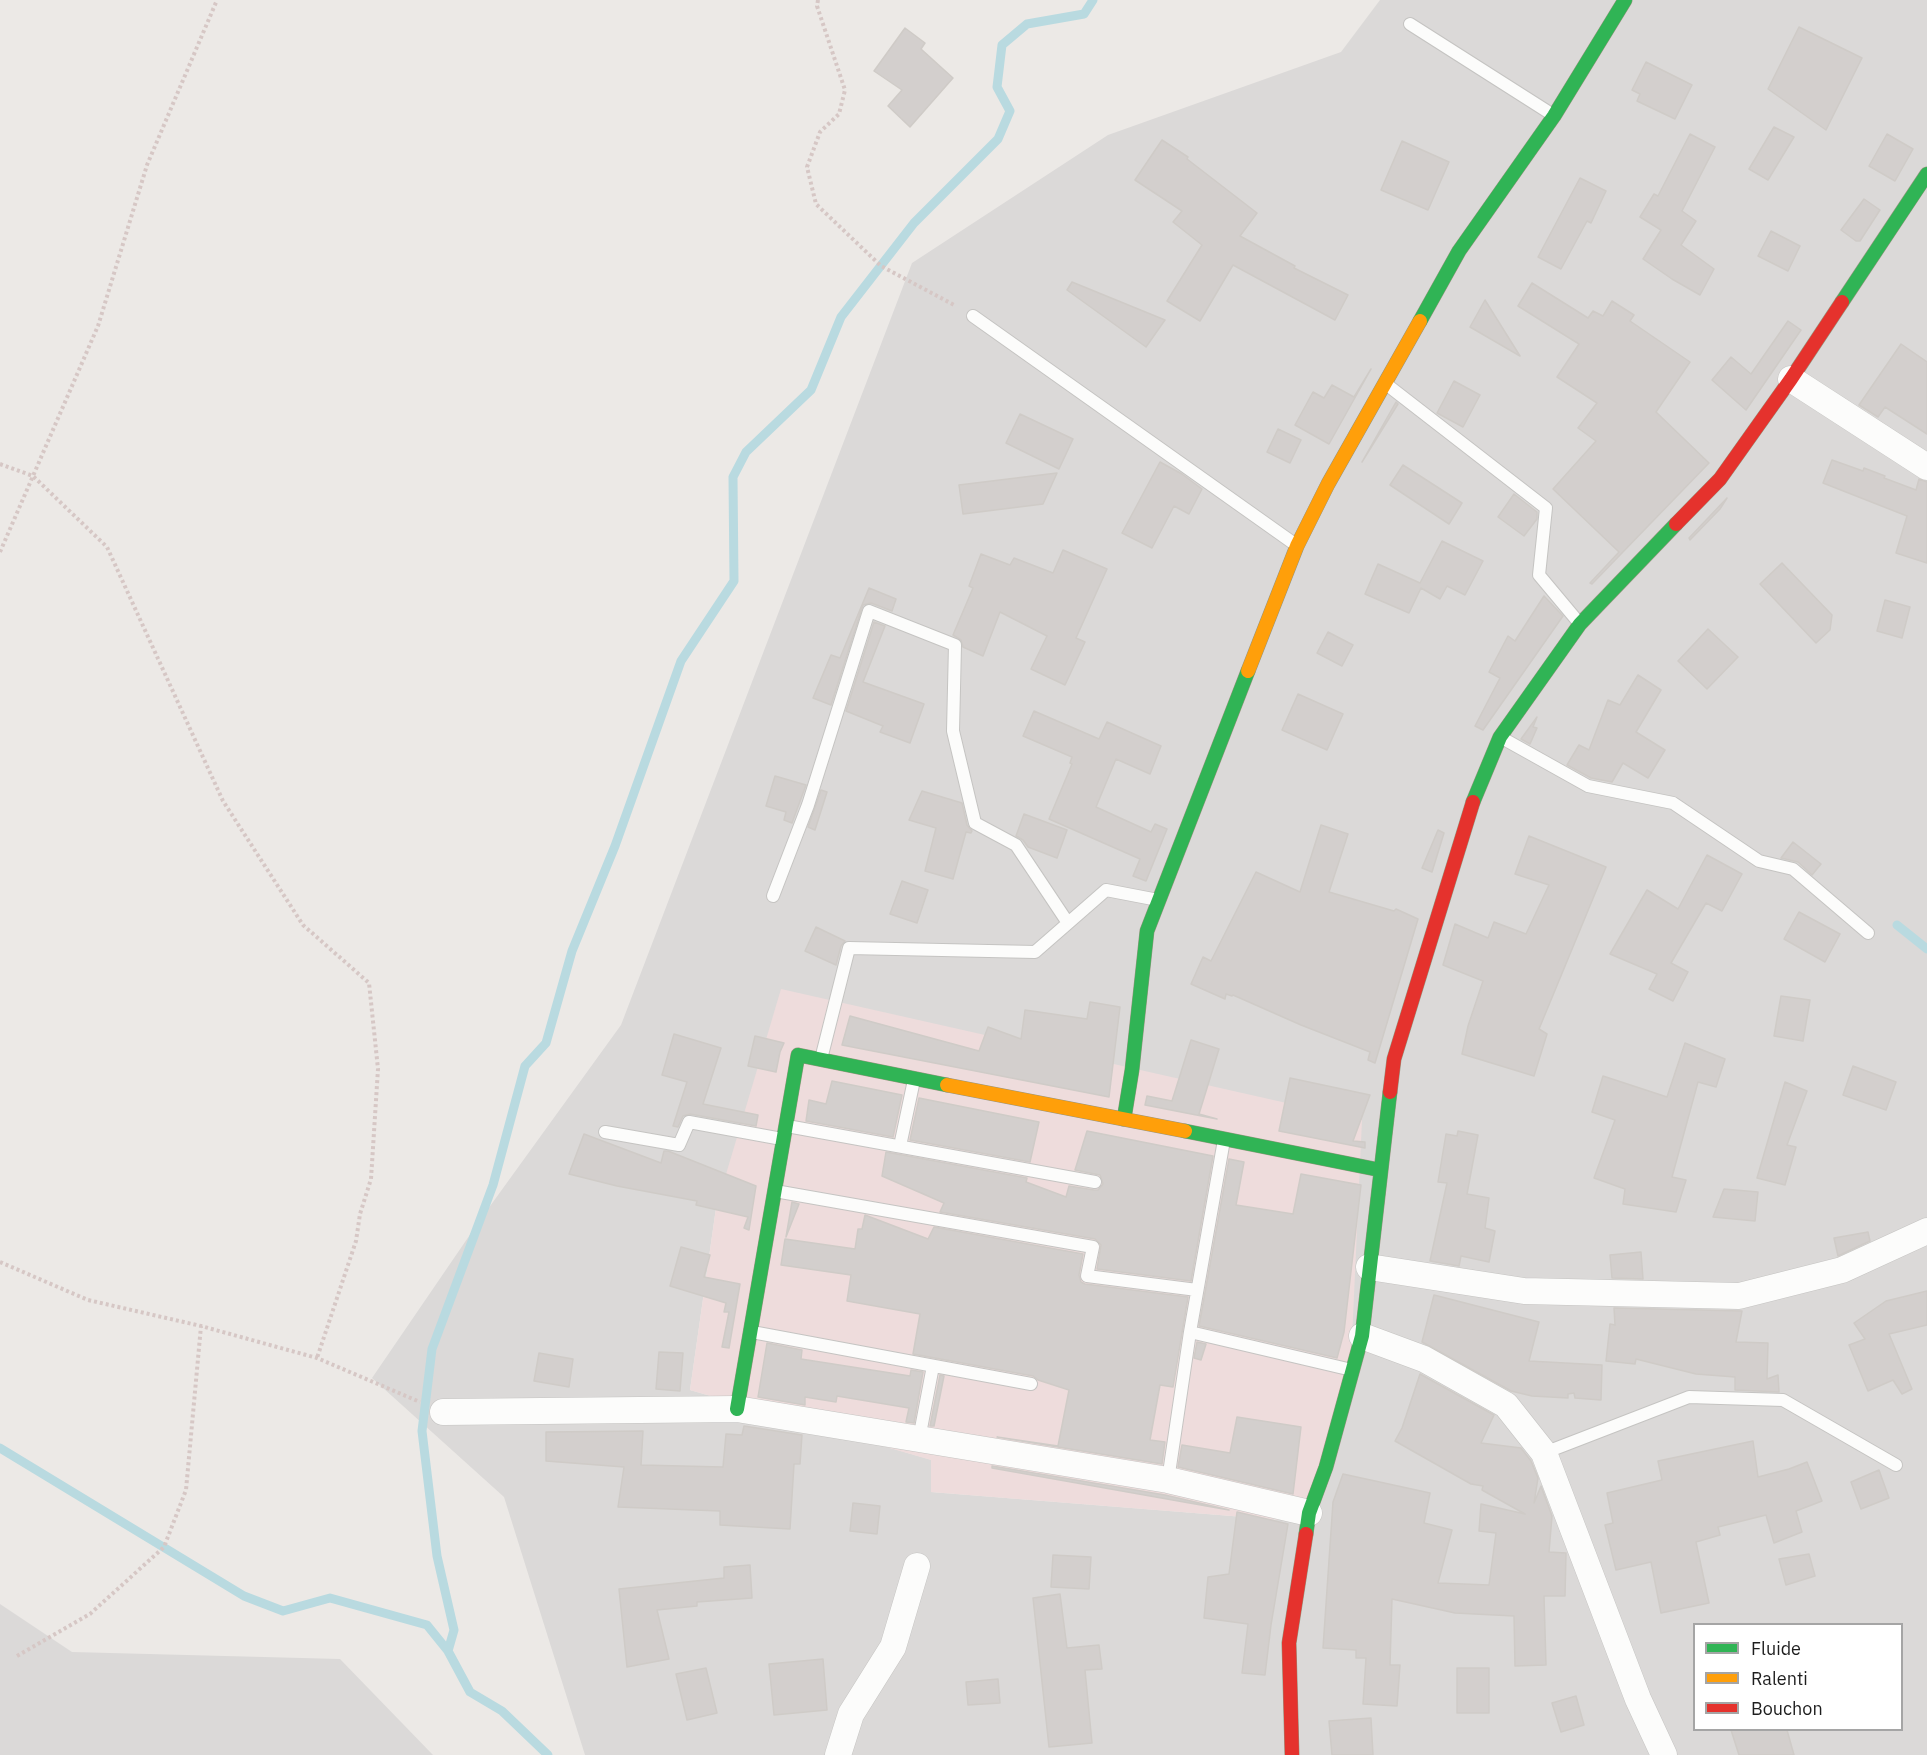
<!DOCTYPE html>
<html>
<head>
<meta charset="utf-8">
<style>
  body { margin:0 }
  #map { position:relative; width:1927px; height:1755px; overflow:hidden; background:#ece9e6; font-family:"IBM Plex Sans",sans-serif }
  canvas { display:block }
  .legend { position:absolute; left:1693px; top:1623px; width:210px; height:108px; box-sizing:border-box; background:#fff; border:2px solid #a5a5a5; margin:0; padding:8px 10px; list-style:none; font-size:18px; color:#1e1e1e }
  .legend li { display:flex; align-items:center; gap:12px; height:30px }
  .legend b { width:30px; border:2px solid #a5a5a5 }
</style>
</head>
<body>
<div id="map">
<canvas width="1927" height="1755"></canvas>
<ul class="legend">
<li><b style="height:8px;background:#30b455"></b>Fluide</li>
<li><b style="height:8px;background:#ff9f0a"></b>Ralenti</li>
<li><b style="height:8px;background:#e5322d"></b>Bouchon</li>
</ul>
</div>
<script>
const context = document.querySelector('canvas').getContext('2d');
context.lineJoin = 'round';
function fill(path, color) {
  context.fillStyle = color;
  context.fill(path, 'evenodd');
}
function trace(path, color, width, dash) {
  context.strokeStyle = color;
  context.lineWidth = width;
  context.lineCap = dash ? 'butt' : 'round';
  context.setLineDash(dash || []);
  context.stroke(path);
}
const residential = new Path2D(`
  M1380,0H1927V1755H585L504,1497L372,1378L480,1220L621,1025L912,263L1108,135L1341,52ZM716,1208L1307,1522L931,1492L932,1460L690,1390ZM1694,1624H1902V1730H1694Z
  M0,1604L72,1652L340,1659L433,1755H0Z`);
const commercial = new Path2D(`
  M781,989L1362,1120L1351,1361L1307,1522L931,1492V1460L690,1390L716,1208Z`);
const stream = new Path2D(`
  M1897,925L1927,949
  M0,1448L244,1596L283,1611L330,1598L427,1625L448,1651L470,1692L502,1711L548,1755
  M448,1651L454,1630L437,1556L422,1431L432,1349L493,1185L525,1066L546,1043L572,951L615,846L681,661L734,581L733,477L746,452L811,390L841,317L914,223L998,139L1010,111L997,87L1002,45L1027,24L1084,14L1093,0`);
const building = new Path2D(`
  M1799,27L1862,58L1826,130L1768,89Z
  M905,28L925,43L921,49L953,78L910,127L888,106L902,90L874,71Z
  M1646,62L1692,85L1675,119L1637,101L1640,94L1632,90Z
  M1774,127L1794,137L1768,180L1749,169Z
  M1690,134L1715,147L1682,211L1696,221L1681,245L1714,269L1700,295L1672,279L1643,259L1661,230L1640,217L1654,194L1658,196Z
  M1887,134L1913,149L1895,181L1869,166Z
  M1162,140L1188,157L1187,159L1257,213L1240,236L1295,266L1294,268L1348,295L1335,320L1233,265L1200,321L1167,301L1202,245L1173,222L1182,211L1135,180Z
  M1402,141L1449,162L1428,210L1381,190Z
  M1580,178L1606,191L1591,223L1587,221L1561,269L1538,257Z
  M1864,199L1880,210L1860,241H1856L1841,230Z
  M1771,231L1800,246L1788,271L1758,256Z
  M1072,282L1165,320L1146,347L1067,290Z
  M1532,283L1588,318L1593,311L1603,316L1612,301L1634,315L1630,321L1690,362L1656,412L1709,463L1592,584L1590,583L1619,552L1553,489L1596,441L1578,428L1597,403L1557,377L1579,344L1518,306Z
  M1485,300L1520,356L1470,327Z
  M1788,321L1801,330L1746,410L1712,380L1731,357L1751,374Z
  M1901,344L1927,362V434L1885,407L1878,417L1859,405Z
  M1371,369L1329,444L1295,425L1313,392L1324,398L1332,385L1354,397Z
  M1454,381L1480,395L1463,427L1437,413Z
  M1396,402L1398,404L1362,462Z
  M1020,414L1073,439L1059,469L1006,443Z
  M1278,429L1301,440L1290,463L1267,452Z
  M1832,460L1863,471L1864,468L1885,476L1884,478L1916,490L1919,479L1927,482V563L1896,553L1907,516L1823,483Z
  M1160,462L1182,474L1202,489L1189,514L1174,506L1152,548L1122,533Z
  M1403,465L1462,503L1449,524L1390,485Z
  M1057,473L1043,504L963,514L959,485Z
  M1514,494L1537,512V519L1524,536L1498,517Z
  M1727,498L1720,509L1690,540L1689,538Z
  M1442,541L1483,561L1465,595L1447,586L1440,599L1421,588L1409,613L1365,594L1378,564L1420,583Z
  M1063,550L1107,569L1076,638L1085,642L1065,685L1031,669L1047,636L1000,612L983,656L963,647L961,640L953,635L973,588L969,586L981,554L1010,565L1014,558L1053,573Z
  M1782,563L1832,615L1830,630L1816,643L1760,584Z
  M869,588L896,599L892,611L871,603L863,605L831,705L813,698L831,655L840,658Z
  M1544,596L1563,616L1483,730L1475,726L1500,678L1489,672L1508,636L1515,641Z
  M1885,600L1910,607L1902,638L1877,631Z
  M874,622L885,626L863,682L924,704L910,743L880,732L883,726L846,711Z
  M1708,629L1738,657L1707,689L1678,661Z
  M1328,632L1353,645L1342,666L1317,653Z
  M1638,675L1661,690L1636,732L1665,750L1648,778L1623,763L1612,782L1591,778L1567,765L1579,745L1589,750L1608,700L1620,705Z
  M1298,694L1343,714L1327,750L1282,730Z
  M1034,711L1099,739L1107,722L1161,746L1150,774L1116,759L1096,807L1151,832L1155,824L1167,829L1146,881L1133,876L1140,859L1049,819L1072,764L1070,763L1072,757L1023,736Z
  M1537,717L1533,727L1537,728L1530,744L1521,739Z
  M775,776L806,785L792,823L784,820L786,812L766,806Z
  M821,790L827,792L815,830L808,827Z
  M922,791L962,803L967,825L972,831L971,833L966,832L953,879L925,871L936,828L909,820Z
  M1024,814L1067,830L1057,858L1028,847L1023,840L1016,836Z
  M1321,825L1348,834L1329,892L1394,911L1396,909L1418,919L1375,1063L1368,1060L1370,1052L1301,1025L1233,995L1232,996L1226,994L1225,999L1191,984L1203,957L1211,961L1256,872L1300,892Z
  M1438,830L1444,833L1432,872L1422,868Z
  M1529,836L1606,867L1539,1029L1547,1034L1534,1076L1462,1054L1468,1026L1483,981L1443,965L1455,924L1488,938L1494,922L1526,934L1549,885L1515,874Z
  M1793,842L1821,864L1812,875L1798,862L1781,858Z
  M1707,855L1742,874L1722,911L1706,903L1671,963L1688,972L1673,1001L1649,989L1657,974L1610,954L1647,890L1678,909Z
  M902,881L928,890L917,923L890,914Z
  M1799,912L1840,934L1825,962L1784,939Z
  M816,927L845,941L841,946L836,965L805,951Z
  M1781,996L1810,1000L1803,1041L1774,1036Z
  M1090,1002L1120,1007L1109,1097L842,1045L850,1016L979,1051L988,1027L1021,1039L1025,1010L1087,1019Z
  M674,1034L721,1048L703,1104L758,1115L756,1126L690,1114L683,1116L678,1127L673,1126L687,1082L662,1075Z
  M755,1036L784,1043L780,1052L776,1072L748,1066Z
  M1191,1040L1219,1049L1199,1114L1217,1119L1145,1105L1147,1096L1172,1101Z
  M1685,1043L1725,1059L1716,1087L1698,1082L1672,1177L1686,1180L1676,1212L1623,1204L1625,1189L1594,1178L1615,1120L1592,1112L1603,1076L1667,1097Z
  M1853,1066L1896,1082L1886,1110L1843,1095Z
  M1290,1078L1370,1095L1353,1141L1365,1142V1148L1279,1131Z
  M832,1081L902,1095L893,1137L806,1121L809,1100L826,1104Z
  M1785,1082L1807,1091L1787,1145L1796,1147L1785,1185L1757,1178Z
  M919,1098L1039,1122L1030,1162L910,1140Z
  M1087,1131L1213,1156L1191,1281L1097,1269L1101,1245L1095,1239L940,1212L944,1203L882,1176L886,1152L1027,1178L1026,1182L1066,1197L1069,1186L1094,1190H1098L1103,1184L1100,1175L1075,1170Z
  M1458,1131L1478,1135L1467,1194L1489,1198L1485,1228L1495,1231L1489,1262L1461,1256L1459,1266L1430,1261L1447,1183L1438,1182L1446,1134L1457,1136Z
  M584,1134L661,1163L664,1151H668L756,1186L749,1230L744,1228L748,1217L696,1205L697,1201L617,1186L569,1174Z
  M1229,1159L1244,1162L1236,1205L1293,1214L1301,1174L1361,1185L1344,1332L1337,1358L1199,1326Z
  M1724,1189L1758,1192L1755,1221L1713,1217Z
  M792,1202L799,1204L786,1237Z
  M865,1215L928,1239L934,1227L1083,1254L1079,1275L1081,1282L1085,1284L1188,1297L1173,1387L1160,1385L1150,1440L1165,1442L1162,1464L997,1437L1058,1446L1069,1390L1038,1380L1033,1376L913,1354L920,1314L847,1301L851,1275L781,1265L785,1239L855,1249L858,1229H862Z
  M1868,1232L1870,1241L1838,1256L1834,1238Z
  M681,1247L710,1255L704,1277L740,1284L729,1348L722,1347L729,1312H724L726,1303L670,1286Z
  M1641,1252L1643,1279L1612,1278L1610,1255Z
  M1927,1291V1325L1889,1334L1912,1389L1902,1394L1893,1380L1868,1391L1849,1345L1865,1339L1854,1323L1886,1301Z
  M1434,1295L1539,1322L1529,1361L1602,1365L1601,1400L1575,1398L1574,1393L1568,1394V1398L1532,1396L1511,1391L1422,1342Z
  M1614,1308L1742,1311L1736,1342L1768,1343L1767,1379L1778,1375L1779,1392L1735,1390V1377L1696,1374L1636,1359L1635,1364L1606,1361L1610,1324L1615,1325Z
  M1197,1342L1206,1344L1201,1360L1194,1358Z
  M767,1343L802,1350L801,1359L910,1376L911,1370L923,1372L914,1423L906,1422L909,1408L837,1396L836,1402L805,1397V1405L758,1397Z
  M659,1352L683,1353L680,1391L656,1389Z
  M539,1353L573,1359L569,1387L534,1381Z
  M1420,1374L1494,1415L1481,1443L1521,1448L1531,1461L1538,1478L1534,1503L1541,1486L1552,1516L1549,1552L1566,1553L1565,1596H1544L1546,1665L1515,1666L1514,1616L1455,1613L1392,1599L1390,1665H1400L1397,1706L1363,1704L1366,1658H1356V1650L1323,1648L1333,1502L1343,1474L1430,1493L1424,1523L1452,1530L1438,1583L1489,1585L1496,1533L1479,1531L1481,1504L1525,1514L1482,1490L1483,1486L1471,1484L1395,1441L1402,1428Z
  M940,1375L944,1376L934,1426H930Z
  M1237,1417L1301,1427L1293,1494L1178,1467L1182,1445L1230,1453Z
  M744,1426L802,1435L800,1464H794L790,1529L720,1525V1511L618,1507L624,1467L546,1461V1432L643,1431L641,1465L723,1467L726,1434L742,1435Z
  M1753,1441L1758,1477L1789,1469L1807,1462L1822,1501L1796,1511L1802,1532L1774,1543L1766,1515L1718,1527L1720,1535L1696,1542L1709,1603L1661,1613L1651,1562L1616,1570L1605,1525L1613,1523L1607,1493L1662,1480L1658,1461Z
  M992,1466L1165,1495L1229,1510L992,1468Z
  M1879,1470L1889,1498L1861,1509L1851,1482Z
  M853,1503L880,1506L877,1534L850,1531Z
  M1237,1512L1288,1524L1271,1625L1265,1675L1242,1673L1248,1624L1204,1618L1208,1577L1229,1574Z
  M1809,1554L1815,1576L1786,1585L1779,1559Z
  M1053,1555L1091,1557L1089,1589L1051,1587Z
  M750,1565L752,1598L697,1602V1606L657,1610L669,1659L627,1667L619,1589L724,1578V1567Z
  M1060,1594L1067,1648L1099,1645L1102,1669L1085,1670L1092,1743L1049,1747L1033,1598Z
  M823,1659L827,1710L774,1715L769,1664Z
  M706,1668L717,1713L687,1720L676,1674Z
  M1457,1668H1489V1713H1457Z
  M998,1679L1000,1703L968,1705L966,1682Z
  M1576,1696L1584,1725L1561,1732L1552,1703Z
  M1371,1718L1373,1755H1332L1329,1721Z
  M1731,1730H1787L1794,1755H1739Z`);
const path = new Path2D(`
  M818,0L817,6L845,90L839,114L820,132L807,167L816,204L881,266L956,306
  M0,464L33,476L107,547L223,801L303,925L369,983L378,1069L371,1179L360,1214L356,1241L317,1358
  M0,552L98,326L147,165L217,0
  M0,1262L88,1300L201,1326L317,1358L420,1402
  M17,1656L90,1614L164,1547L186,1490L201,1326`);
const lane = new Path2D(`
  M1410,24L1553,115
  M973,316L1296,545
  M1386,384L1546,508L1539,575L1580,624
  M1502,738L1588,786L1673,803L1759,861L1793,869L1868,933
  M773,896L808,805L869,611L955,645L953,731L975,823L1016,845L1068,923
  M821,1059L849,948L1035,952L1106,890L1158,900
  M787,1126L1095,1182
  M605,1132L679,1145L689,1122L782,1139
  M1224,1140L1190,1332L1352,1370
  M900,1146L914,1080
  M775,1191L1093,1247L1087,1276L1197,1290
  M752,1332L1031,1384
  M919,1439L933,1366
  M1544,1453L1689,1397L1783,1400L1896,1465
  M1168,1480L1190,1332`);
const street = new Path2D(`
  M1791,379L1927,467
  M1369,1267L1524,1291L1739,1296L1842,1270L1927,1231
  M1362,1336L1424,1359L1506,1405L1544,1453L1638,1699L1664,1755
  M443,1412L737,1409L1168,1480L1309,1513
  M838,1755L851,1714L893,1647L917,1566`);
const fast = new Path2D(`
  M1842,302L1927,174
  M1420,321L1459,251L1554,116L1625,0
  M1473,802L1500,737L1580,624L1676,524
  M1124,1119L1132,1070L1147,931L1248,671
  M1185,1131L1380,1170
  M737,1409L798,1055L947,1085
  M1306,1534L1309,1513L1326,1467L1362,1336L1390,1092`);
const slow = new Path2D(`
  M1248,671L1297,546L1328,484L1420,321
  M947,1085L1185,1131`);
const jam = new Path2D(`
  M1676,524L1720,479L1791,379L1842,302
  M1390,1092L1394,1059L1473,802
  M1292,1755L1289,1643L1306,1534`);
fill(residential, '#dbd9d8');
fill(commercial, '#eedcdc');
trace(stream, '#b9dae0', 9);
fill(building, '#d3cfcd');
trace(building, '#cfcbc7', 1.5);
trace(lane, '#c5c4c2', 14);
trace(street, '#c5c4c2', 27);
trace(fast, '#96957e', 15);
trace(slow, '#96957e', 15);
trace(jam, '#96957e', 15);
trace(path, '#d6c7c5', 4, [3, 3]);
trace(lane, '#fcfcfb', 12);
trace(street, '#fcfcfb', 26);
trace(fast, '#30b455', 14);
trace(slow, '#ff9f0a', 14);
trace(jam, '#e5322d', 14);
</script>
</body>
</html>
